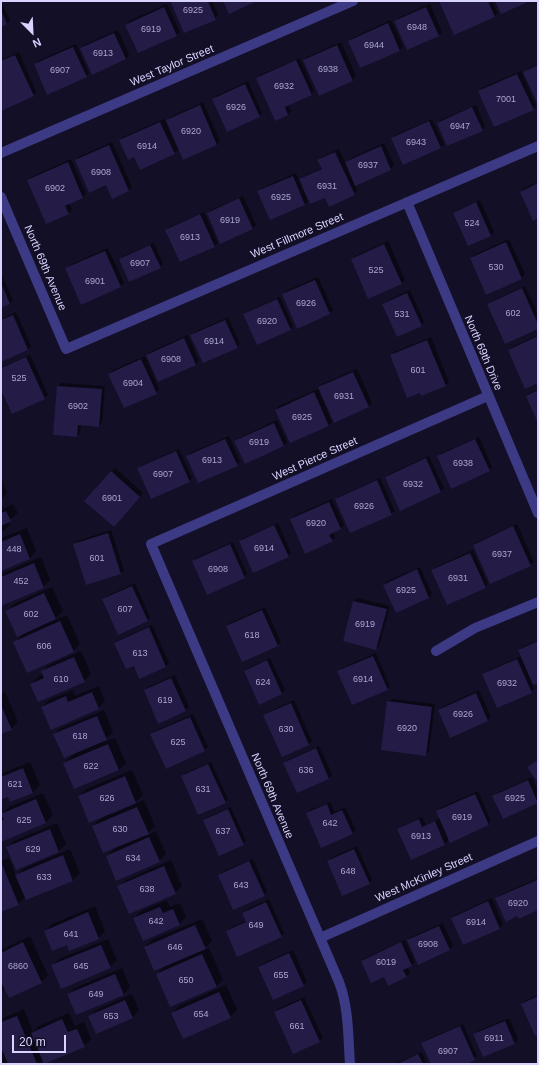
<!DOCTYPE html>
<html>
<head>
<meta charset="utf-8">
<style>
  body { margin:0 }
  #map { position:relative; width:539px; height:1065px; overflow:hidden; background:#130f26; font-family:Arial,sans-serif }
  canvas { display:block }
  .frame { position:absolute; inset:0; border:2px solid #d9d4ff; pointer-events:none }
  .north { position:absolute; left:12px; top:12px; width:40px; height:40px; -webkit-text-stroke:3px #130f26; paint-order:stroke; rotate:156deg; font-size:11px; font-weight:700; line-height:16px; text-align:center; color:#d9d4ff }
  .north::after { content:''; display:block; margin:auto; width:14px; height:18px; background:#d9d4ff; clip-path:polygon(50% 0,100% 100%,50% 72%,0 100%) }
  .scale { position:absolute; left:12px; top:1035px; width:54px; height:18px; box-sizing:border-box; border:2px solid #d9d4ff; border-top:0; padding-left:5px; font-size:12px; line-height:14px; white-space:nowrap; color:#d9d4ff; -webkit-text-stroke:3px #130f26; paint-order:stroke }
</style>
</head>
<body>
<div id="map">
<canvas width="539" height="1065"></canvas>
<div class="frame"></div>
<div class="north">N</div>
<div class="scale">20 m</div>
</div>
<script>
const context = document.querySelector('canvas').getContext('2d');
context.lineJoin = 'round';
function fill(path, color) {
  context.fillStyle = color;
  context.fill(path, 'evenodd');
}
function trace(path, color, width, dash) {
  context.strokeStyle = color;
  context.lineWidth = width;
  context.lineCap = dash ? 'butt' : 'round';
  context.setLineDash(dash || []);
  context.stroke(path);
}
function write(font, color, halo, rows, align = 'center') {
  context.font = font + ' Arial,sans-serif';
  context.lineWidth = 3.5;
  context.setLineDash([]);
  context.textBaseline = 'middle';
  context.strokeStyle = halo;
  context.fillStyle = color;
  for (const [text, x, y, turn = 0] of rows) {
    context.save();
    context.translate(x, y);
    context.rotate((+turn || 0) * Math.PI / 180);
    context.textAlign = isNaN(turn) ? turn : align;
    if (halo) context.strokeText(text, 0, 0);
    context.fillText(text, 0, 0);
    context.restore();
  }
}
const shadow = new Path2D(`
  M1,1L10,20L7,23L1,26Z
  M174,1H212L218,15L215,19L172,3Z
  M440,1H492L498,13L494,16Z
  M167,4L180,32L176,35L126,25L129,21Z
  M430,4L442,32L439,35L407,49L395,21L398,18Z
  M391,20L403,46L400,50L361,67L349,41L352,38Z
  M118,30L129,55L126,59L81,48L84,45Z
  M341,42L356,76L353,80L319,95L304,60L307,57Z
  M76,44L89,73L86,76L35,65L38,61Z
  M19,52L36,92L33,95L1,109V60Z
  M300,58L314,91L311,95L288,105L291,111L288,114L275,119L257,78L260,75Z
  M538,64V102L525,72L528,69Z
  M521,71L536,106L533,109L479,91L482,88Z
  M248,81L262,113L259,116L213,99L216,96Z
  M203,102L220,141L217,144L184,158L167,120L170,117Z
  M476,105L485,126L482,130L438,123L441,120Z
  M164,119L178,150L174,153L134,155L120,140L123,137Z
  M432,119L444,144L441,147L392,138L395,135Z
  M112,142L132,187L129,190L113,198L107,184L76,160L79,157Z
  M384,143L394,165L391,169L355,185L357,191L354,194L325,197L303,185L301,186L308,201L304,204L259,191L262,188L296,173L299,181L304,176L322,168L319,160L322,157L339,149L345,163L349,159Z
  M71,159L86,194L83,197L69,203L72,210L69,213L47,223L28,180L31,177Z
  M538,182V217L521,192L524,188Z
  M243,196L256,225L252,228L208,213L211,210Z
  M480,200L494,232L491,235L468,245L454,213L457,210Z
  M204,212L218,243L214,246L166,230L170,227Z
  M509,239L525,274L522,278L487,293L471,258L474,255Z
  M388,241L405,280L402,283L369,297L352,259L355,256Z
  M154,243L163,264L160,267L120,259L123,256Z
  M108,248L124,283L120,286L66,269L70,265Z
  M1,273L13,300L10,303L1,307Z
  M318,277L333,310L329,313L283,295L286,291Z
  M525,286L538,314V328L488,304L492,301Z
  M410,290L424,322L421,325L384,304L387,301Z
  M280,297L293,326L290,329L245,315L248,311Z
  M16,312L31,346L27,350L1,361V319Z
  M228,317L240,344L237,347L192,335L195,332Z
  M188,335L199,361L196,364L159,381L147,355L150,352Z
  M538,335V382L509,350L512,347Z
  M431,337L449,382L446,385L422,395L391,356L394,352Z
  M30,355L48,395L44,398L1,388V367Z
  M145,356L159,389L156,393L110,374L113,370Z
  M357,369L372,403L369,406L319,387L322,384Z
  M61,383L105,386L102,422L99,426L81,424L80,433L77,436L58,386Z
  M318,389L332,422L329,425L290,442L276,410L279,406Z
  M538,389V420L527,396L530,393Z
  M277,420L287,442L284,445L245,463L236,441L239,438Z
  M229,436L240,462L237,465L187,456L190,453Z
  M479,437L492,467L489,471L438,457L441,453Z
  M179,449L192,478L189,481L138,469L142,465Z
  M429,456L444,488L440,492L386,477L389,474Z
  M115,468L143,493L117,522L86,501Z
  M1,478L7,493L1,500Z
  M380,478L395,511L391,514L336,499L340,496Z
  M332,499L344,525L341,528L333,532L335,537L332,541L291,519L294,516Z
  M1,503L4,509L13,504L18,513L8,521L10,525L1,533Z
  M278,523L291,553L288,557L240,541L243,538Z
  M517,524L534,562L530,565L474,545L477,542Z
  M27,528L36,551L30,558L1,570V538Z
  M111,530L124,570L120,574L74,544L77,541Z
  M233,542L247,574L244,577L193,561L196,558Z
  M473,550L488,584L485,587L432,570L436,567Z
  M41,557L50,580L43,587L1,605V574Z
  M420,567L432,594L429,597L396,612L384,585L387,581Z
  M135,583L150,617L147,621L103,599L107,596Z
  M52,587L63,611L52,621L67,615L80,644L73,651L15,643L25,632L7,611L14,604Z
  M357,598L390,606L379,646L376,649L354,601Z
  M265,607L281,642L277,645L227,626L230,623Z
  M152,625L169,663L166,666L140,678L134,665L115,643L119,640Z
  M538,640V682L532,684L534,689L531,692L483,675L487,671L522,656L519,650L522,647Z
  M81,651L91,674L84,681L31,684L38,677L43,674L42,671L49,665Z
  M376,653L390,686L387,689L339,671L342,668Z
  M270,658L285,690L282,693L245,671L248,668Z
  M175,675L189,707L186,710L145,691L148,687Z
  M99,686L105,701L98,708L42,707L49,700L73,690L75,696Z
  M479,690L491,717L488,720L439,710L442,707Z
  M5,692L18,722L11,729L1,733V693Z
  M392,699L435,704L429,751L426,755L388,702Z
  M294,700L312,741L309,744L265,715L268,712Z
  M104,710L113,732L103,742L115,738L126,763L119,770L64,763L75,753L54,734L61,728Z
  M193,714L208,747L205,750L166,767L152,735L155,731Z
  M319,746L332,774L329,778L297,792L284,763L288,760Z
  M30,762L40,785L33,792L9,795L1,798V774Z
  M211,762L228,799L225,803L182,776L185,773Z
  M132,770L143,795L136,802L111,812L112,814L144,800L155,826L145,836L156,831L166,854L159,861L107,856L117,846L93,826L103,816L79,796L86,789Z
  M532,777L538,791V802L503,817L494,796L497,793Z
  M478,791L491,821L488,825L449,839L445,844L412,859L399,829L402,826L422,817L426,825L440,818L437,811L440,808Z
  M43,793L53,815L46,822L1,840V818L4,817L2,814L9,807Z
  M330,802L335,812L345,807L356,830L352,833L307,814L310,810Z
  M231,807L246,841L243,844L205,820L208,817Z
  M57,823L66,844L59,851L16,869L7,848L14,841Z
  M357,846L372,880L369,883L328,861L331,858Z
  M70,849L80,873L73,880L26,899L25,897L18,904L1,911V861L9,858L16,876L23,869Z
  M253,859L267,892L264,895L219,876L222,872Z
  M171,860L182,886L175,893L119,887L126,880Z
  M538,878V909L496,899L500,895Z
  M492,898L503,924L500,928L463,944L452,918L455,915Z
  M269,899L284,933L281,937L227,931L230,928L246,921L243,913L246,910Z
  M167,900L170,907L180,903L186,917L179,924L134,918L141,911Z
  M95,906L105,931L98,938L67,943L45,931L52,924Z
  M202,919L212,941L203,950L209,948L223,980L216,987L157,974L166,965L145,947L152,940Z
  M443,923L453,946L450,949L408,940L411,937Z
  M30,936L48,975L41,982L5,988L1,993V950Z
  M108,939L117,960L110,967L52,966L59,959Z
  M405,940L415,962L411,965L407,967L410,973L406,977L385,976L362,961L365,958Z
  M293,950L307,982L304,985L259,967L262,964Z
  M122,968L130,987L124,994H68L75,988Z
  M226,985L237,1010L230,1017L172,1013L179,1006Z
  M132,994L139,1010L133,1017L97,1033L89,1017L96,1010Z
  M538,995V1034L522,1004L525,1001Z
  M304,997L323,1038L319,1041L275,1012L278,1009Z
  M24,1009L33,1032L39,1026L69,1013L75,1026L84,1022L91,1039L84,1046L43,1060L40,1064H1V1019Z
  M509,1018L518,1039L515,1043L483,1056L474,1035L477,1031Z
  M463,1024L477,1056L474,1059L464,1064H432L423,1044L426,1040Z
  M422,1052L427,1064H394Z`);
const building = new Path2D(`
  M175,1H208L216,20L184,33L171,3Z
  M223,1H257L229,14Z
  M439,1H488L495,17L454,35Z
  M495,1H530L501,14Z
  M164,7L177,36L138,53L125,25Z
  M426,7L439,36L407,50L394,21Z
  M1,10L7,24L1,27Z
  M388,23L400,51L360,68L348,41Z
  M114,33L126,59L92,75L80,48Z
  M337,45L353,81L319,96L303,60Z
  M73,47L87,77L47,95L34,64Z
  M15,55L34,96L1,111V61Z
  M296,60L312,95L285,107L288,115L275,121L256,78Z
  M538,65V105L523,72Z
  M517,74L534,110L494,127L478,91Z
  M245,84L260,117L227,132L212,99Z
  M200,105L217,145L183,160L166,120Z
  M472,107L483,131L447,146L437,123Z
  M429,121L441,148L403,165L391,138Z
  M160,122L175,154L140,170L134,157L128,160L119,140Z
  M109,145L129,191L112,199L106,185L89,193L75,160Z
  M381,146L391,170L355,186L345,162Z
  M335,152L355,195L329,207L325,198L310,204L299,179L322,169L317,160Z
  M68,162L83,198L65,206L69,214L46,224L27,180Z
  M293,176L305,205L270,220L257,191Z
  M538,183V218L533,221L520,192Z
  M239,198L253,229L220,244L207,213Z
  M476,202L491,236L468,246L453,213Z
  M200,214L215,247L180,262L165,230Z
  M506,242L522,279L486,295L470,258Z
  M384,244L402,284L368,299L351,259Z
  M150,245L161,268L129,282L119,259Z
  M105,251L121,287L81,305L65,268Z
  M315,280L330,314L297,329L282,294Z
  M1,283L10,304L1,308Z
  M522,288L538,324V329L505,344L487,304Z
  M407,293L422,326L397,337L382,304Z
  M277,299L291,330L257,345L243,314Z
  M13,315L28,350L1,362V320Z
  M225,320L238,348L203,363L190,335Z
  M538,336V383L525,389L508,350Z
  M184,338L196,365L158,382L146,355Z
  M427,340L446,386L421,396L420,393L407,398L390,355Z
  M26,357L45,399L12,414L1,390V368Z
  M141,359L157,394L124,408L108,374Z
  M353,372L369,407L334,423L318,387Z
  M57,386L102,389L99,427L78,425L77,437L53,435Z
  M538,390V423L526,396Z
  M314,392L329,426L290,443L275,410Z
  M274,423L284,446L245,464L234,441Z
  M225,439L238,466L198,483L186,456Z
  M475,439L490,471L451,489L437,456Z
  M176,451L190,482L151,499L137,468Z
  M426,458L441,492L400,511L385,477Z
  M111,471L140,497L114,527L84,501Z
  M377,480L392,515L350,533L335,499Z
  M329,502L341,529L329,535L333,541L305,554L290,519Z
  M6,511L11,521L1,526V513Z
  M274,525L289,557L253,573L239,541Z
  M513,526L531,566L490,584L473,545Z
  M108,533L121,574L86,585L73,544Z
  M20,534L30,559L1,571V542Z
  M230,544L245,578L207,595L192,561Z
  M470,553L486,588L447,605L431,570Z
  M34,563L44,588L1,606V577Z
  M417,569L429,598L396,613L383,585Z
  M132,586L148,621L118,635L102,599Z
  M44,593L56,619L17,637L5,611Z
  M353,601L387,609L376,650L343,641Z
  M262,610L278,646L242,662L226,626Z
  M60,621L74,652L27,673L13,642Z
  M149,627L166,667L139,679L134,666L126,669L114,643Z
  M538,641V683L533,685L518,650Z
  M373,656L388,690L352,705L337,671Z
  M74,657L85,682L38,702L30,684L44,678L41,671Z
  M517,659L532,693L497,708L482,674Z
  M267,660L282,694L259,705L244,671Z
  M171,678L186,711L158,724L144,690Z
  M92,692L99,709L51,730L41,707L66,696L68,702Z
  M476,693L488,721L450,738L438,710Z
  M387,701L432,707L426,756L381,750Z
  M291,703L309,745L282,757L263,715Z
  M1,705L12,730L1,734Z
  M97,716L107,740L64,758L53,734Z
  M190,717L205,751L166,769L150,734Z
  M108,744L119,770L74,789L63,763Z
  M316,748L329,779L297,793L283,763Z
  M538,760V783L527,767Z
  M208,764L226,803L198,815L181,776Z
  M23,768L33,793L10,802L8,797L1,799V777Z
  M125,776L136,803L89,823L78,796Z
  M528,780L538,803L503,819L492,796Z
  M475,794L489,825L450,843L436,811Z
  M36,799L46,823L1,842V821L4,820L1,814Z
  M327,804L331,815L342,810L353,834L321,848L306,813Z
  M137,807L149,834L103,853L92,826Z
  M228,809L244,845L219,856L203,820Z
  M419,819L422,827L435,821L445,845L411,860L397,829Z
  M50,829L59,852L16,870L6,847Z
  M149,837L160,862L116,881L106,856Z
  M354,849L370,884L342,896L327,861Z
  M63,855L73,881L26,900L15,875Z
  M249,861L265,896L233,910L218,875Z
  M1,862L19,905L1,912Z
  M164,866L176,894L129,914L117,886Z
  M537,880L538,883V910L519,919L517,916L506,922L495,898Z
  M488,901L500,929L463,945L451,918Z
  M266,902L282,937L237,957L226,931L246,922L242,913Z
  M160,907L163,913L173,909L180,925L143,941L133,918Z
  M88,912L99,939L69,951L67,945L52,951L44,931Z
  M195,925L206,949L154,971L144,947Z
  M439,926L450,950L418,965L407,940Z
  M23,942L42,983L9,998L1,982V953Z
  M401,942L412,966L403,970L407,977L388,986L384,977L371,983L361,961Z
  M101,945L111,968L61,989L51,965Z
  M289,953L304,986L273,1000L258,967Z
  M202,954L217,987L170,1007L156,974Z
  M115,974L124,995L76,1015L67,994Z
  M219,992L231,1018L183,1039L171,1013Z
  M538,996V1035L535,1036L521,1004Z
  M125,1000L133,1018L96,1034L88,1016Z
  M301,1000L320,1042L293,1054L274,1012Z
  M17,1016L37,1064H8L1,1047V1022Z
  M62,1019L68,1032L77,1029L85,1047L44,1064L31,1033Z
  M505,1021L515,1044L483,1057L473,1034Z
  M460,1026L475,1060L466,1064H431L421,1043Z
  M418,1054L423,1064H397Z`);
const street = new Path2D(`
  M1,153L353,1
  M1,197L66,349L538,146
  M407,202L538,513
  M436,651L475,628L538,602
  M320,938L538,841
  M350,1064C348,1037 349,1008 339,982L151,544L488,396`);
const numberNames = [
  ["6925",193,11],
  ["6948",417,28],
  ["6919",151,30],
  ["6944",374,46],
  ["6913",103,54],
  ["6938",328,70],
  ["6907",60,71],
  ["6932",284,87],
  ["7001",506,100],
  ["6926",236,108],
  ["6947",460,127],
  ["6920",191,132],
  ["6943",416,143],
  ["6914",147,147],
  ["6937",368,166],
  ["6908",101,173],
  ["6931",327,187],
  ["6902",55,189],
  ["6925",281,198],
  ["6919",230,221],
  ["524",472,224],
  ["6913",190,238],
  ["6907",140,264],
  ["530",496,268],
  ["525",376,271],
  ["6901",95,282],
  ["6926",306,304],
  ["602",513,314],
  ["531",402,315],
  ["6920",267,322],
  ["6914",214,342],
  ["6908",171,360],
  ["601",418,371],
  ["525",19,379],
  ["6904",133,384],
  ["6931",344,397],
  ["6902",78,407],
  ["6925",302,418],
  ["6919",259,443],
  ["6913",212,461],
  ["6938",463,464],
  ["6907",163,475],
  ["6932",413,485],
  ["6901",112,499],
  ["6926",364,507],
  ["6920",316,524],
  ["6914",264,549],
  ["448",14,550],
  ["6937",502,555],
  ["601",97,559],
  ["6908",218,570],
  ["6931",458,579],
  ["452",21,582],
  ["6925",406,591],
  ["607",125,610],
  ["602",31,615],
  ["6919",365,625],
  ["618",252,636],
  ["606",44,647],
  ["613",140,654],
  ["610",61,680],
  ["6914",363,680],
  ["624",263,683],
  ["6932",507,684],
  ["619",165,701],
  ["6926",463,715],
  ["6920",407,729],
  ["630",286,730],
  ["618",80,737],
  ["625",178,743],
  ["622",91,767],
  ["636",306,771],
  ["621",15,785],
  ["631",203,790],
  ["626",107,799],
  ["6925",515,799],
  ["6919",462,818],
  ["625",24,821],
  ["642",330,824],
  ["630",120,830],
  ["637",223,832],
  ["6913",421,837],
  ["629",33,850],
  ["634",133,859],
  ["648",348,872],
  ["633",44,878],
  ["643",241,886],
  ["638",147,890],
  ["6920",518,904],
  ["642",156,922],
  ["6914",476,923],
  ["649",256,926],
  ["641",71,935],
  ["6908",428,945],
  ["646",175,948],
  ["6019",386,963],
  ["6860",18,967],
  ["645",81,967],
  ["655",281,976],
  ["650",186,981],
  ["649",96,995],
  ["654",201,1015],
  ["653",111,1017],
  ["661",297,1027],
  ["6911",494,1039],
  ["6907",448,1052]
];
const streetNames = [
  ["West Taylor Street",172,66,-23],
  ["West Fillmore Street",297,236,-23],
  ["North 69th Avenue",45,268,67],
  ["North 69th Drive",483,353,67],
  ["West Pierce Street",315,459,-24],
  ["North 69th Avenue",272,796,67],
  ["West McKinley Street",424,878,-24]
];
fill(shadow, '#0007');
fill(building, '#241b47');
trace(street, '#3d3a85', 10);
write('9px', '#aca6d1', null, numberNames);
write('11px', '#d9d4ff', '#130f26', streetNames);
</script>
</body>
</html>
